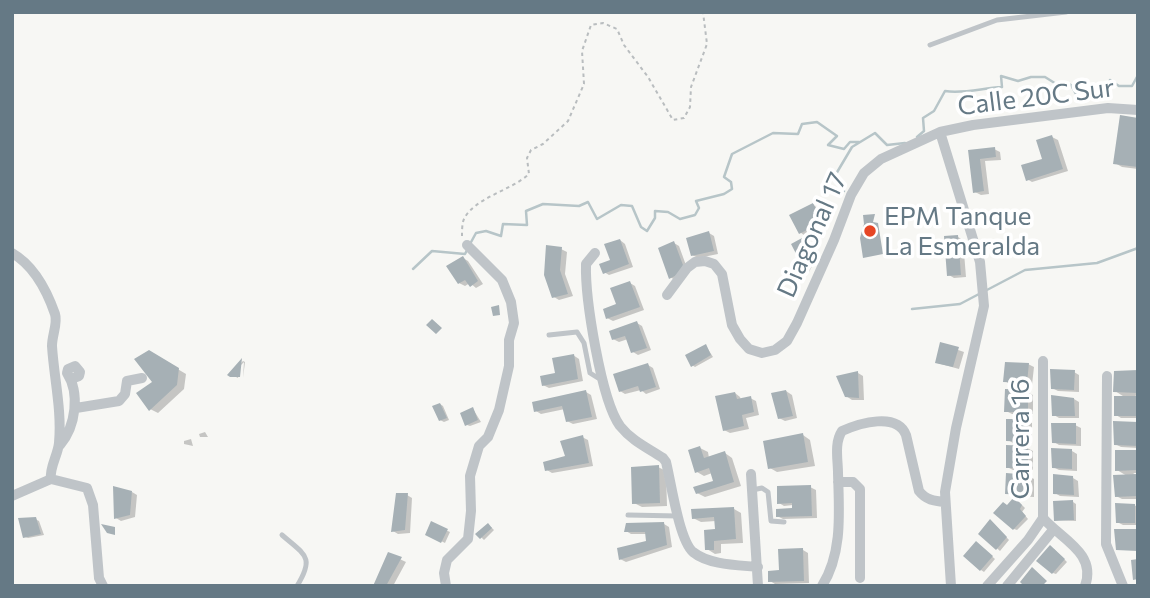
<!DOCTYPE html>
<html>
<head>
<meta charset="utf-8">
<style>
  body { margin:0 }
  #map { position:relative; width:1150px; height:598px; overflow:hidden; background:#f7f7f4; font-family:Commissioner,sans-serif }
  canvas { display:block }
  .frame { position:absolute; inset:0; border:14px solid #657985; pointer-events:none }
</style>
</head>
<body>
<div id="map">
<canvas width="1150" height="598"></canvas>
<div class="frame"></div>
</div>
<script>
const context = document.querySelector('canvas').getContext('2d');
context.lineJoin = 'round';
function fill(path, color) {
  context.fillStyle = color;
  context.fill(path, 'evenodd');
}
function trace(path, color, width, dash) {
  context.strokeStyle = color;
  context.lineWidth = width;
  context.lineCap = dash ? 'butt' : 'round';
  context.setLineDash(dash || []);
  context.stroke(path);
}
function write(font, color, halo, rows, align = 'center') {
  context.font = font + ' Commissioner,sans-serif';
  context.lineWidth = 7;
  context.setLineDash([]);
  context.textBaseline = 'middle';
  context.strokeStyle = halo;
  context.fillStyle = color;
  for (const [text, x, y, turn = 0] of rows) {
    context.save();
    context.translate(x, y);
    context.rotate((+turn || 0) * Math.PI / 180);
    context.textAlign = isNaN(turn) ? turn : align;
    if (halo) context.strokeText(text, 0, 0);
    context.fillText(text, 0, 0);
    context.restore();
  }
}
const shadow = new Path2D(`
  M1138,120V169L1122,167L1115,163Z
  M1052,137L1058,140L1068,171L1032,182L1027,179L1045,160Z
  M994,149L1000,152L1001,160L985,161L989,194L981,195L975,192L970,152Z
  M813,205L818,208L827,225L805,236L800,232Z
  M709,233L714,236L718,254L698,258L692,255Z
  M958,237L963,240L966,277L954,278L949,275Z
  M620,240L625,244L633,267L609,275L604,272L612,261Z
  M802,240L815,260L809,272L793,245Z
  M674,243L679,246L687,268L675,280L670,277Z
  M561,249L567,252L565,274L573,296L559,300L554,297Z
  M463,258L468,261L483,284L476,288L470,283L465,286L459,283Z
  M630,283L635,286L644,310L613,321L607,318L618,305Z
  M637,323L642,326L651,350L638,355L633,352L628,339L619,342L613,339Z
  M941,344L964,352L959,369L937,363Z
  M706,346L713,357L695,367L692,365Z
  M149,352L186,374L184,389L158,413L150,409L154,383Z
  M573,355L579,359L583,381L549,388L543,385L557,375Z
  M243,361L245,362L243,378L244,362L240,366L238,378L230,374Z
  M1028,364L1034,367L1032,385H1011L1005,381Z
  M648,365L653,368L660,389L646,394L641,390L625,394L620,391Z
  M1074,372L1079,375V392L1058,391L1052,388Z
  M1138,372V395H1135L1138,396V418H1121L1116,415L1126,398L1115,391Z
  M858,373L863,376L864,400H852L846,396Z
  M786,391L792,395L797,418L785,421L779,418Z
  M586,392L591,395L597,419L573,424L567,421L565,409L541,414L536,411Z
  M1027,392L1033,395V414H1012L1006,411Z
  M735,393L740,397L741,400L750,398L756,401L759,415L746,418L749,429L730,433L724,430Z
  M1074,399L1079,402V418H1059L1054,415Z
  M440,404L443,406L449,420L444,422L440,420Z
  M473,409L481,422L470,426L467,425Z
  M1027,420L1032,423V444L1013,443L1008,440Z
  M1138,423V448L1121,447L1115,444Z
  M1075,425L1081,428V446L1059,445L1054,442Z
  M205,432L208,437H200L199,434Z
  M803,435L810,440L815,466L777,472L770,468Z
  M582,437L588,440L593,466L552,473L547,470L567,458Z
  M191,439L193,446L184,444V441Z
  M700,448L708,452L709,458L725,453L732,458L741,486L705,497L697,493L715,482L712,473L704,476L697,472Z
  M1027,448L1033,451V470H1013L1007,467Z
  M1072,451L1077,454V471L1059,470L1053,467Z
  M1138,452V473H1133L1138,476V499H1122L1116,496L1127,476L1117,470Z
  M658,467L666,471L667,506L642,507L634,503Z
  M1029,476L1034,479V497L1012,496L1007,493Z
  M1073,478L1078,481L1079,497L1060,496L1055,493Z
  M810,487L816,490L817,518L783,519L777,516L793,510V505L784,506L779,503Z
  M132,492L137,495L135,517L121,521L116,518Z
  M407,495L412,498L410,533L398,534L393,531Z
  M1018,501L1025,508L1022,512L1028,519L1017,530L1014,529L1008,507Z
  M1073,502L1076,504V521L1055,520Z
  M1134,505L1138,507V525H1123L1117,522Z
  M734,509L741,513L743,543L721,544V553L715,554L707,549L717,531L716,521L701,522L693,518Z
  M35,519L39,521L44,535L28,538L25,537Z
  M993,523L1009,540L1000,551L981,534Z
  M432,524L450,532L445,543L427,534Z
  M664,524L669,527L672,547L626,562L620,559L648,542L647,534H631L626,531Z
  M491,527L494,530L484,540L478,534Z
  M979,545L995,559L984,572L981,570Z
  M1054,549L1067,562L1056,574L1053,573Z
  M803,550L808,553L809,583L775,584L770,581Z
  M389,554L406,562L393,586H375Z`);
const stream = new Path2D(`
  M917,137L924,131L923,118L934,111L945,91C964,94 982,88 1002,87L1001,76L1018,81L1031,77H1045L1061,87L1065,82L1071,85L1077,96L1090,93L1093,97L1108,93L1110,80L1119,86H1132L1138,75
  M844,191L836,174L852,147L875,133L887,145L905,143
  M470,244L476,233L486,231L501,236L503,224L527,225L526,211L543,204L579,206L588,202L597,219L621,205L632,206L641,227L647,231L655,218V211L668,212L680,219L695,215L699,208L696,201L724,194L732,189L731,182L724,177L732,154L773,133L798,134L802,124L817,122L837,136L828,145L844,149L850,142H859
  M413,269L432,251L465,254L467,250
  M985,291L1025,270L1097,263L1138,248
  M912,309L960,304L979,294`);
const building = new Path2D(`
  M1120,115L1138,118V167L1113,164Z
  M1052,135L1063,169L1026,181L1021,165L1042,159L1036,140Z
  M995,147L996,157L980,159L984,191L973,193L968,150Z
  M813,203L823,222L799,234L789,215Z
  M875,214L873,222L878,223L883,254L863,258L860,238L864,224L863,215Z
  M709,231L714,251L691,256L686,238Z
  M958,235L961,275L947,276L944,236Z
  M802,238L812,258L805,271L791,244Z
  M620,239L629,264L603,274L599,264L610,260L604,244Z
  M674,241L683,265L679,274L669,279L658,248Z
  M546,245L562,247L560,270L568,294L552,298L544,275Z
  M463,256L478,281L470,287L465,280L458,284L446,266Z
  M630,281L640,307L606,319L603,309L616,304L610,288Z
  M499,305L500,315L493,316L491,307Z
  M432,319L442,328L436,334L426,325Z
  M637,321L647,348L631,353L625,336L612,340L609,331Z
  M940,342L959,347L953,367L935,363Z
  M706,344L711,355L691,367L685,355Z
  M149,350L179,368L177,385L149,411L136,393L152,382L134,359Z
  M574,354L578,379L542,386L540,376L555,373L552,358Z
  M242,358L240,377H230L227,375Z
  M1005,362L1029,363L1027,383L1003,382Z
  M648,363L656,387L640,392L638,386L619,392L613,374Z
  M1050,369L1075,370L1074,390L1051,389Z
  M1138,370V393L1113,392L1114,371Z
  M858,371L859,398L845,397L836,376Z
  M1005,389L1028,390V412H1004Z
  M586,390L592,417L566,422L562,406L534,412L532,402Z
  M786,390L793,416L778,419L771,393Z
  M735,392L737,399L751,396L754,412L742,415L744,426L723,431L715,396Z
  M1051,395L1074,398L1075,416H1052Z
  M1114,396H1138V416H1114Z
  M440,403L447,418L439,421L432,406Z
  M473,407L478,420L465,426L460,413Z
  M1006,419H1028V442L1006,441Z
  M1113,421L1138,422V446L1114,445Z
  M1051,423H1076V444L1052,443Z
  M803,433L808,462L768,469L763,441Z
  M583,435L589,463L545,471L543,462L565,456L560,441Z
  M1006,445L1028,446V468H1006Z
  M700,446L704,458L725,451L734,482L696,494L693,487L713,481L709,468L695,473L688,450Z
  M1051,448L1072,449V469L1052,468Z
  M1115,450H1138V470L1115,471Z
  M659,465L660,503L632,504L631,467Z
  M1006,473L1030,475L1029,495L1005,494Z
  M1053,474L1073,476L1074,495L1053,494Z
  M1138,474V496L1115,497L1113,475Z
  M811,485L812,516L776,517V509L792,508V503L777,504V486Z
  M113,486L132,491L130,515L114,519Z
  M396,493H408L405,530L391,532Z
  M1014,497L1022,505L1020,509L1026,516L1013,530L993,513L1003,502L1007,505Z
  M1073,500L1074,520L1054,521L1053,501Z
  M1115,503L1135,504V523H1116Z
  M734,507L736,539L714,541V550H705L704,530L715,529L714,517L692,519L691,509Z
  M36,517L41,534L23,538L18,518Z
  M990,519L1007,537L996,550L978,534Z
  M431,521L448,529L441,543L425,535Z
  M664,522L667,545L619,560L617,548L646,541L645,532H624L626,523Z
  M488,523L492,528L480,539L475,534Z
  M101,524L115,527V535L107,533Z
  M1114,529H1138V551L1116,550Z
  M976,541L993,556L980,571L963,556Z
  M1050,545L1065,559L1052,574L1036,561Z
  M803,548L804,581L768,582V571L779,570L778,549Z
  M388,552L402,557L386,586H373Z
  M1138,559V579L1133,580L1131,560Z
  M1032,567L1047,581L1042,586H1024L1020,582Z`);
const path = new Path2D(`
  M462,236C462,231 462,223 464,219C474,198 512,190 529,174L527,158L531,150L543,144L568,121L584,84L582,51L591,25L603,23L617,29L624,45L648,77L673,120L684,118L690,107L691,87L707,44L703,12`);
const service = new Path2D(`
  M930,45L997,20L1066,12
  M549,335L577,332L584,343L590,373L598,378L603,377
  M752,490L762,488L768,492L771,521L784,522
  M628,515L678,516
  M282,535C305,555 315,557 297,586`);
const minor = new Path2D(`
  M940,132L980,262L984,306L956,428L945,492L951,586
  M12,253C33,265 47,291 55,314C58,323 52,335 52,346C54,378 62,410 59,443C58,455 49,468 51,479L87,488L93,505L99,578L103,586
  M595,253L586,264C585,298 601,400 620,426C632,441 648,448 663,458L666,462C671,482 679,540 693,552C709,565 738,565 758,567
  M667,295L687,268L695,262L705,261L714,264L722,274L732,325L740,339L749,349L762,353L775,350L787,341L797,323L834,240L851,195L864,173L881,159L940,132L973,125L1108,108L1138,110
  M1107,376L1106,544L1123,586
  M76,408L119,401L125,394L127,381L142,378
  M60,445C76,426 80,393 67,373L68,369L75,366L80,372L79,376L71,379
  M751,474L758,586
  M838,482H853L860,489V578
  M12,496L51,479
  M1043,518V361
  M1043,518C1061,539 1097,553 1085,586
  M446,586L444,573L447,560L468,539L471,511L470,476L479,446L488,437L499,410L509,366V340L514,323L511,302L502,280L467,245
  M822,586C843,553 839,511 838,473C838,460 834,443 842,431C860,423 897,412 906,435L919,491C926,500 934,501 945,502
  M987,586L1028,540L1043,518
  M1007,586L1053,530`);
const markers = [
  [870,231,7,"#e64625"]
];
const streetNames = [
  ["Calle 20C Sur",1036,97,-7],
  ["Diagonal 17",812,235,-66],
  ["Carrera 16",1020,439,-90]
];
const poiNames = [
  ["EPM Tanque",884,216],
  ["La Esmeralda",884,246]
];
fill(shadow, '#0003');
trace(stream, '#b7c5c8', 2.5);
fill(building, '#a6b0b5');
trace(path, '#b9bdbf', 2, [3.5, 3.5]);
trace(service, '#bfc4c8', 5);
trace(minor, '#bfc4c8', 10);
for (const [x, y, r, color] of markers) {
  const dot = new Path2D();
  dot.arc(x, y, r, 0, 2 * Math.PI);
  context.fillStyle = color;
  context.fill(dot);
  trace(dot, '#fff', 2.5);
}
write('26px', '#657985', '#fff', streetNames);
write('26px', '#657985', '#fff', poiNames, 'left');
</script>
</body>
</html>
